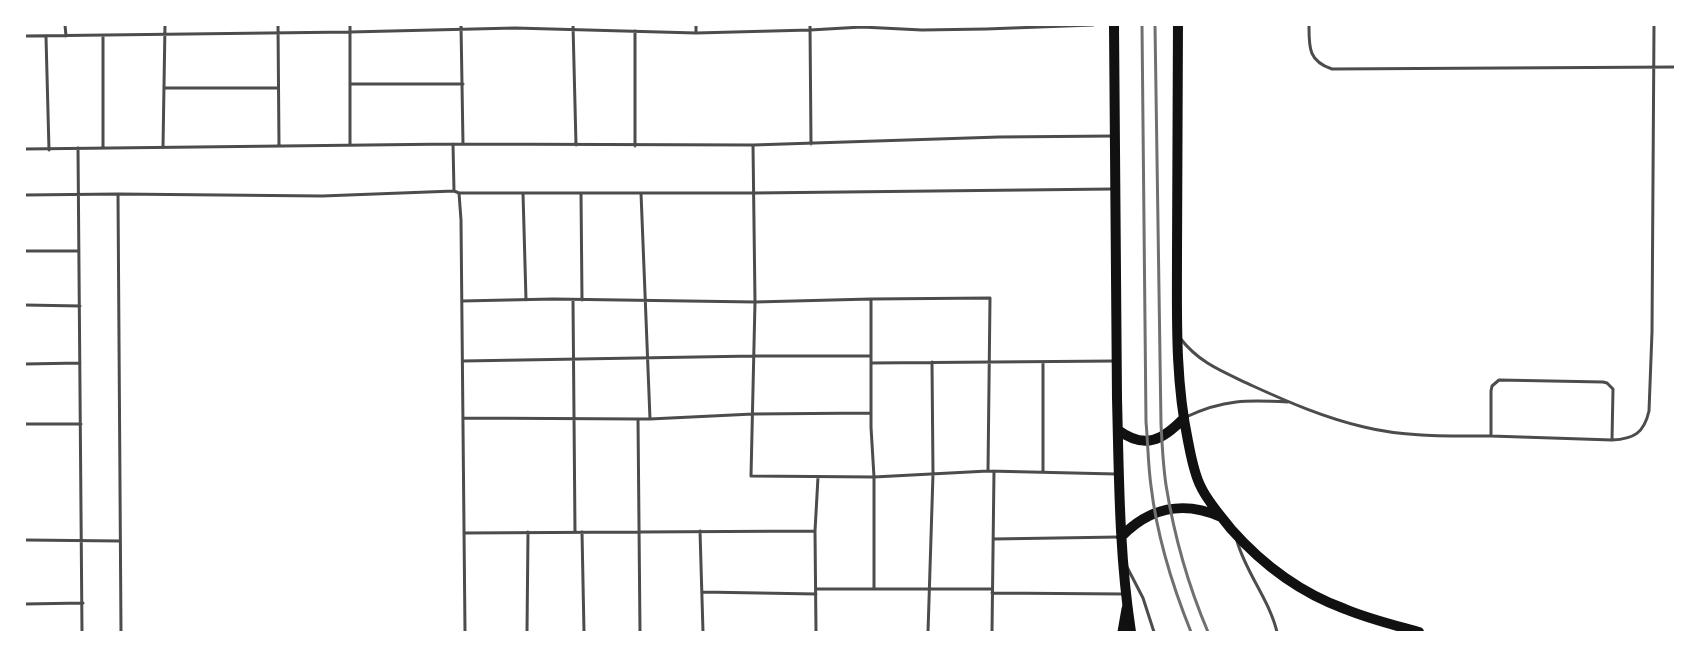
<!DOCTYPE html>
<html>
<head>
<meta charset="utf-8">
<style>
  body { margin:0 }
  #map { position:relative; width:1700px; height:657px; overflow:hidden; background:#fff; font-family:"Crimson Pro",serif }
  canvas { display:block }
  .frame { position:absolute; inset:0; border:26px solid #fff; pointer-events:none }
</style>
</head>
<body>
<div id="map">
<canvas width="1700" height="657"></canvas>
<div class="frame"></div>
</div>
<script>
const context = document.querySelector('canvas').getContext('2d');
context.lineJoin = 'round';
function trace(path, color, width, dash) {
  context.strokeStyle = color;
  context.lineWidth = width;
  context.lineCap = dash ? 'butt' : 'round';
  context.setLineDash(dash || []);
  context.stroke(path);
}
const service = new Path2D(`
  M65,25L66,36
  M278,25L279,146
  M461,25L463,144
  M573,25L576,145
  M696,25V33
  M810,25L811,144
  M1309,25C1309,47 1308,61 1332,69L1675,67
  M635,31V146
  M25,36L350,32L515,28L696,33L810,30L862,27L922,30L986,29L1093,25
  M103,36V148
  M46,37L49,150
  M350,84H463
  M164,88H278
  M453,144L454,191L459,193L461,220L465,632
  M350,145V25
  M753,145L755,302L871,299V427L874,477L988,471L1116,474
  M163,147L165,25
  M78,148L82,632
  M25,149L453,144L753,145L999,137L1113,136
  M459,193H754L1113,189
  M523,193L526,300
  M581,193L582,300
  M118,194L322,196L454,191
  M25,195L118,194L121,632
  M25,251H79
  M871,299L990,298L988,471
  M573,300L575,532
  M462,301L553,299L755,302L751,476L874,477V589
  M25,305L80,306
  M1180,338C1200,364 1224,372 1253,386C1288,402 1325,418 1364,427C1404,437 1449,436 1491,436C1531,437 1571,439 1612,440C1634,439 1644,433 1649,411L1652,332L1654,25
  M463,361L754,356H871
  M1043,362V472
  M871,363L1115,361
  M25,364L80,363
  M1186,417C1224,399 1248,400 1288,402
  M463,418L638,419
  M650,419L753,414L871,413
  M25,424H81
  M1491,436V391L1492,386L1499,380L1603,382L1607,383L1613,389L1612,440
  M700,531L703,632
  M582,532L584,632
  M464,533L815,531
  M993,539L1119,537
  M25,540L119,541
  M1237,541C1246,573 1269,599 1277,632
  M1127,567L1143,598L1154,632
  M816,589H992
  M702,592L816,594
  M992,593L1124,594
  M25,604L83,603
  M527,632L528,532
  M640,632L638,419H650L641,193
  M816,632L815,531L818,477
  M928,632L933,474L932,362
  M992,632L994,471`);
const primary = new Path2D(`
  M1114,25C1115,149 1115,273 1117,398C1119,476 1119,554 1131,632
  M1178,25C1177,101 1177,177 1177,254C1177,317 1175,379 1188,441C1191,456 1194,474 1201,487C1208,502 1221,516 1231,529C1262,564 1301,593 1345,609C1369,619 1394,625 1419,632
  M1118,430C1145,450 1163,440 1184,418
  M1121,537C1149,508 1183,500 1221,517`);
const trunk = new Path2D(`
  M1123,632L1127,609`);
const rail = new Path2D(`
  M1142,25L1146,422C1148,443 1148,465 1151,486C1157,536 1172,585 1191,632
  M1155,25L1161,424C1162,444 1163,465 1166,485C1174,535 1188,585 1208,632`);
trace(service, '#4c4c4c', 3);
trace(primary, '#111', 10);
trace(trunk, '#111', 11);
trace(rail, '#707070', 3);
</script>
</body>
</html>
